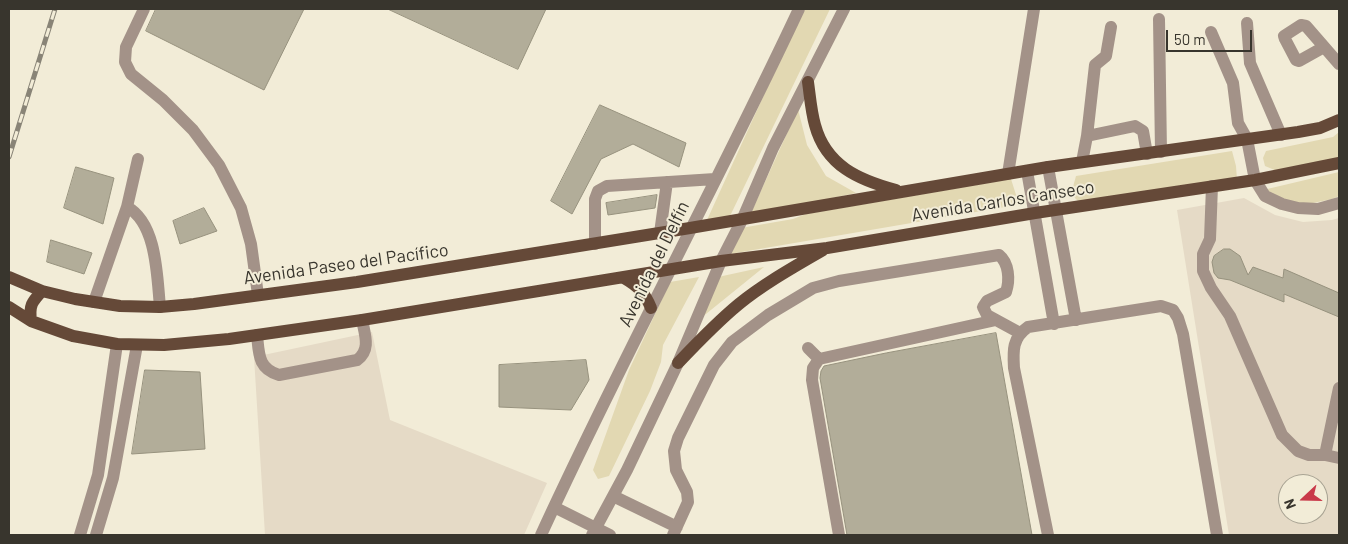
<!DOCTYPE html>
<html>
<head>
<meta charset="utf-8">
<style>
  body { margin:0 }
  #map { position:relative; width:1348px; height:544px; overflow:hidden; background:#f2ecd7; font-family:Barlow,sans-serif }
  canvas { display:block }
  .frame { position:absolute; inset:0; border:10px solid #38352d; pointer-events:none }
  .north { position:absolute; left:1278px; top:474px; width:50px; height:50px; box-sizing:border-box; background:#f2ecd7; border:1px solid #a8a393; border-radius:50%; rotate:249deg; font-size:14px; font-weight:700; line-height:20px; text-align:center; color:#38352d }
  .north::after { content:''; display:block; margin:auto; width:18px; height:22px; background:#c93949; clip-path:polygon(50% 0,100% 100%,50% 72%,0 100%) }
  .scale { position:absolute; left:1166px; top:30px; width:86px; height:22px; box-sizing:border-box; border:2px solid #38352d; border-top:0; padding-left:6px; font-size:15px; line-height:18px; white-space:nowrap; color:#38352d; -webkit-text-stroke:4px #f2ecd7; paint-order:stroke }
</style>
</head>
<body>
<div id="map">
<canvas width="1348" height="544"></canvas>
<div class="frame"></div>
<div class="north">N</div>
<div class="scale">50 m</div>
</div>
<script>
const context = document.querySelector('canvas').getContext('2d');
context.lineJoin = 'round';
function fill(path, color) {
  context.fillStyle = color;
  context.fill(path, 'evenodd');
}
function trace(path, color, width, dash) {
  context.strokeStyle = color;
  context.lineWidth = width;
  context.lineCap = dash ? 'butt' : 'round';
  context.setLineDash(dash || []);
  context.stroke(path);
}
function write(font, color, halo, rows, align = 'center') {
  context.font = font + ' Barlow,sans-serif';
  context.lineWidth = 4;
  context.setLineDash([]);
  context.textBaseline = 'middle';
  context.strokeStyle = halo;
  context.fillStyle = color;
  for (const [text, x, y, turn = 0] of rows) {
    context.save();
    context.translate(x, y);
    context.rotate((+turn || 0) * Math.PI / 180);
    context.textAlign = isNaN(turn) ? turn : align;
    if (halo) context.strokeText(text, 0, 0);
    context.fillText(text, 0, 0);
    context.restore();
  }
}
const education = new Path2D(`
  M1244,198L1275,215L1303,222L1332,220L1339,218V535H1229L1177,210ZM1288,484H1318V514H1288Z
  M372,332L390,420L547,483L524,535H265L254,357Z`);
const green = new Path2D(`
  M803,9H830L730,216L707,220Z
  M798,109L807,145L826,176L856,193L750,215Z
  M1339,132V158L1277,171L1265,166L1263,158L1266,151L1333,137Z
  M1232,151L1236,166L1237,180L1080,203L1071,194L1076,176Z
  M1339,172V196L1332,199L1313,203L1293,204L1263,190Z
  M1011,179L1017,198L1011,206L730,254L741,228L793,219L806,214Z
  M764,267L701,318L718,277Z
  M699,277L663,345L661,362L650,391L609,476L598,479L593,470L629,370L670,282Z`);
const building = new Path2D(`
  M156,9H304L264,90L146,31Z
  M388,9H546L518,69Z
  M600,105L686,143L679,167L633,144L601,159L572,214L551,201Z
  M76,167L114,178L103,224L64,208Z
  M657,195L655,208L608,215L606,203Z
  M204,208L217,231L180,244L173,221Z
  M51,240L92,253L84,274L47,262Z
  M1224,249H1230L1240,256L1248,275L1253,267L1283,278L1284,269L1339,293V317L1284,294V302L1230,280L1218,278L1214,273L1212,262L1214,256Z
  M996,333L1032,535H847L820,378L821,371L824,366L886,353Z
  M586,360L589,380L571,410L499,407V365Z
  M145,370L200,372L205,449L132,454Z`);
const minor = new Path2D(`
  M144,9L126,47L125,62L131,74L163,100L193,130L219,165L241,208L251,244L258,295
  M1159,19L1161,152
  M1247,23L1250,63L1281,135
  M1111,27L1106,56L1095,65L1087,136L1135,126L1143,131L1147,154
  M1211,32L1233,83L1238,123L1247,139L1255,180L1265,196L1282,204L1298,208L1318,209L1339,203
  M1324,47L1299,61L1296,60L1285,39L1284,36L1301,25L1306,26L1339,64
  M138,159L127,207C157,223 157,277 160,307
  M1082,162L1087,136
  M1048,167L1076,320
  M1027,171L1054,324
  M1008,174L1034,9
  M1212,186L1210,239L1203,254V271L1211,288L1230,316L1282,435L1298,451L1309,455H1325
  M660,233L667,182
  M595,244V199L598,191L607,186L715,179
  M94,302L127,207
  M257,335C259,354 258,369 279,375L357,360C371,350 365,335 362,320
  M808,348L819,359
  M1339,388L1325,455L1339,458
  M613,496L677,527
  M554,507L610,535
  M80,535L98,475L117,344
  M96,535L113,478L137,345
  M541,535C622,358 716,186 799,9
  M592,535L627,470L678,363L721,261L742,220L773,148L844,9
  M673,535L688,502L687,492L676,470L674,451L678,438L714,365L732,342L768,315L813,288L839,281L999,255C1009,263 1010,280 1006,292L987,301L983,307L987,315L1020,333
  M839,535L812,380L813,368L819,359L996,320
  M1048,535L1014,368C1013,351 1012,338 1028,327L1161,306L1173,310L1178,318L1183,334L1217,535`);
const major = new Path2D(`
  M808,82C810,96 811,111 815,125C826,166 859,180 896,190
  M9,277L42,291L75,299L120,306L160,307L194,304L357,282L690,228L1048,167L1298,132L1320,128L1339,120
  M624,278C638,286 645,293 651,308
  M9,307L31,321L73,336L117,344L164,345L229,339L362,320L721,261L827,248L1035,213L1255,180L1339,163
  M31,321C29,305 32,302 42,291
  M678,363C697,343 717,322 739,304C765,283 794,267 823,250`);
const rail = new Path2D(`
  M9,157L55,9`);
const streetNames = [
  ["Avenida Carlos Canseco",1003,201,-9],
  ["Avenida Paseo del Pacífico",346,264,-8],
  ["Avenida del Delfín",654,264,-64]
];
fill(education, '#e5dac6');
fill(green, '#e2d8b2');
fill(building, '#b2ad99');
trace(building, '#97927e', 1);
trace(minor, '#a39288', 12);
trace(major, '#654938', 12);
trace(rail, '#898477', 5);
trace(rail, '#f2ecd7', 3, [9]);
write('18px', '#38352d', '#f2ecd7', streetNames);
</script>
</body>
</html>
